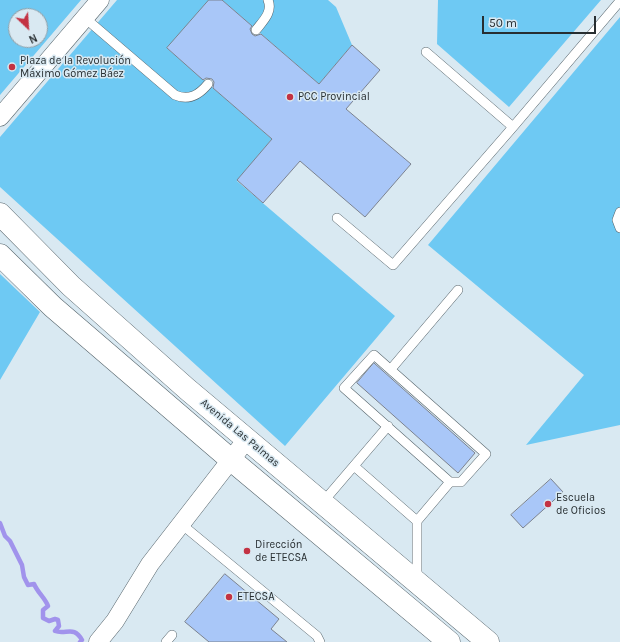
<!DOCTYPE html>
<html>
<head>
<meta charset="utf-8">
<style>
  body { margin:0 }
  #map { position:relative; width:620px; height:642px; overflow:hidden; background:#d9e9f2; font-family:Karla,sans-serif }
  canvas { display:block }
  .north { position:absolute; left:8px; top:8px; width:40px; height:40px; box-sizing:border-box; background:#d9e9f2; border:1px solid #929ea5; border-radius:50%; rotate:155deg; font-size:11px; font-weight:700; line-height:16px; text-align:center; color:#272e31 }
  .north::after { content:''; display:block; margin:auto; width:14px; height:18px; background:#c33243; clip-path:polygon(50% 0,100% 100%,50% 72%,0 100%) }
  .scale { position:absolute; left:482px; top:16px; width:114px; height:18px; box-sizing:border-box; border:2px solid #272e31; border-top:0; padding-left:5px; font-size:12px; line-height:14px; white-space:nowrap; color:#272e31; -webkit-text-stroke:3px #d9e9f2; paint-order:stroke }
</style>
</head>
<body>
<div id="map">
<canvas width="620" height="642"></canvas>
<div class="north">N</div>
<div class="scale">50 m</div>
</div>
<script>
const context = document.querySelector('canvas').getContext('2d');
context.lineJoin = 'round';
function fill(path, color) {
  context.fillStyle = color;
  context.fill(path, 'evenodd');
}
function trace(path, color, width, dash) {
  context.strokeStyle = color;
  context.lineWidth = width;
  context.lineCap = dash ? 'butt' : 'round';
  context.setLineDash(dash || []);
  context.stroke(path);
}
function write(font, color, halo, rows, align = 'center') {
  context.font = font + ' Karla,sans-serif';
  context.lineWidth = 3;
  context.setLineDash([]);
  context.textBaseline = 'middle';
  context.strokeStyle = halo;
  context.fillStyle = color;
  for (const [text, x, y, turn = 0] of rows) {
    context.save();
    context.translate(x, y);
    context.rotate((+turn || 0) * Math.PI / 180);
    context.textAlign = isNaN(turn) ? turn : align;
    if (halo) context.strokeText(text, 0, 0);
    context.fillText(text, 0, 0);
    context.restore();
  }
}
const green = new Path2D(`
  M0,0H81L0,95ZM16,16H40V40H16Z
  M117,0H209L167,48L272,139L237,181L395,316L285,446L0,187V137Z
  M222,0H328L336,7L352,45L319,84Z
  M438,0H601L509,107L437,44Z
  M620,17V425L526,445L584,375L428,245Z
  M0,274L40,312L0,380Z`);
const stream = new Path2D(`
  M0,523L5,536L10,541L22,565L24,577L28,585L34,584C38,593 45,598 48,606L43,610V618L49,621L55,619L58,620L59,626L55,631C66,635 74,625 82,640L80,642`);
const building = new Path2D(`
  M209,0H222L252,26L250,29L252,34L255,36L261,34L319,84L352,45L380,70L346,109L411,164L365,217L300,161L263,203L237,180L272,139L213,88L214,82L212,79L206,78L203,80L167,48Z
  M374,363L475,453L458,473L357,383Z
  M551,479L563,492L523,528L511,515Z
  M225,574L279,619L271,629L287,642H209L185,622Z`);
const lane = new Path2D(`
  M85,18L175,95C189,101 199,95 208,84
  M256,30C263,21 273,12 268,0
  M426,52L513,127
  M620,212L617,220L620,228
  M337,218L393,265L513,127L620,1
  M391,369L458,290
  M354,466L417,521V579
  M323,502L388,426
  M417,521L450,482H461L486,454L374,355L344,388L450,482
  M180,523L317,636L320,642
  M166,642L172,635`);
const street = new Path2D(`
  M0,117L100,0
  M98,642L115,621L150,564L247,439`);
const secondary = new Path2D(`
  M0,214L71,286L187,389L488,642
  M0,255L53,307L230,459L449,642`);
const markers = [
  [12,67,4,"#c33243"],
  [290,97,4,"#c33243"],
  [548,504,4,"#c33243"],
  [247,551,4,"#c33243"],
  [229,597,4,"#c33243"]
];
const poiNames = [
  ["Plaza de la Revolución",20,61],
  ["Máximo Gómez Báez",20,74],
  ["PCC Provincial",298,97],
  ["Escuela",556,498],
  ["de Oficios",556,511],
  ["Dirección",255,545],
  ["de ETECSA",255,558],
  ["ETECSA",237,597]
];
const streetNames = [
  ["Avenida Las Palmas",240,433,40]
];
fill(green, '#6ec9f3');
trace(stream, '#a193ec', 4.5);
fill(building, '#a9c7f8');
trace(building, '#7b828f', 1);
trace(lane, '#57656c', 10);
trace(street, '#57656c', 19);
trace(secondary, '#57656c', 23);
trace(lane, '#fff', 9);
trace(street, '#fff', 18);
trace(secondary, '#fff', 22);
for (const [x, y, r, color] of markers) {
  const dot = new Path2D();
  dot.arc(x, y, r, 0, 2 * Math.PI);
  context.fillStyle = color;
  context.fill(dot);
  trace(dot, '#d9e9f2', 1.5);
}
write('11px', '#272e31', '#d9e9f2', poiNames, 'left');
write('11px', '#272e31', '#d9e9f2', streetNames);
</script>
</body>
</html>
